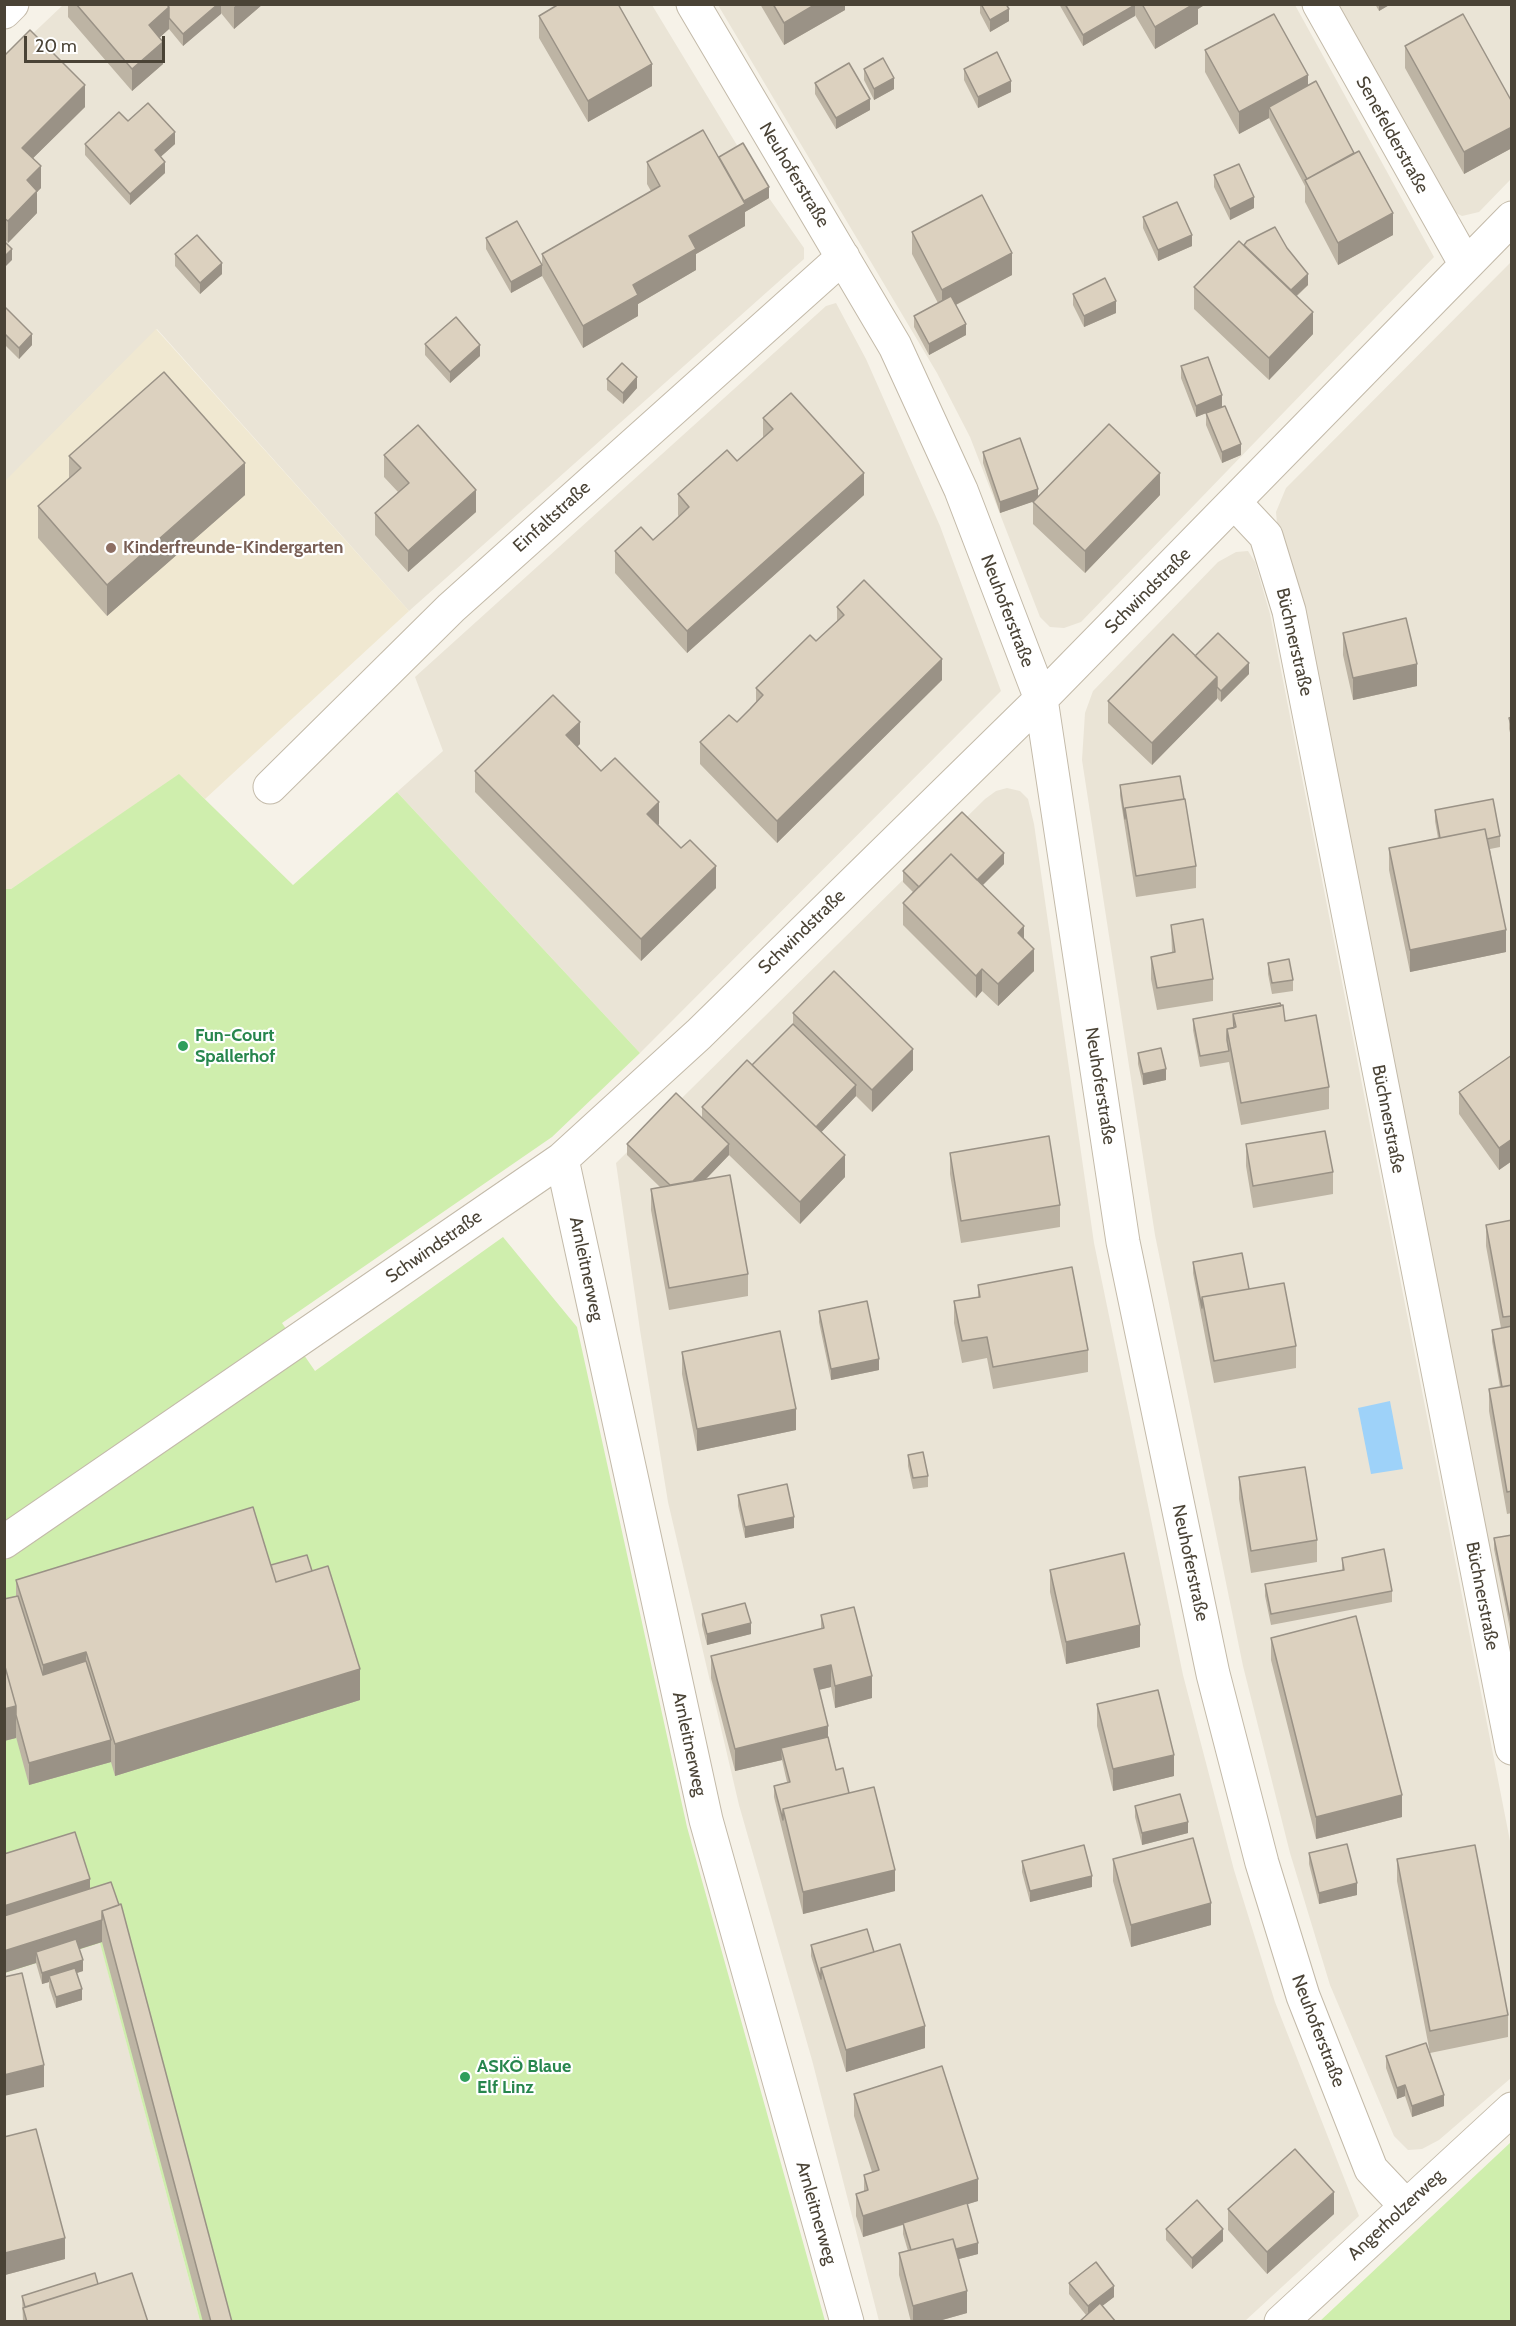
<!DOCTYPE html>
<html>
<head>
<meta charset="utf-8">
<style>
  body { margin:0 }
  #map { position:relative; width:1516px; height:2326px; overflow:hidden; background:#f6f2e8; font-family:Cabin,sans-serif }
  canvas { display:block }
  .frame { position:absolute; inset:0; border:6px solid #4a4336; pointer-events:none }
  .scale { position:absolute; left:24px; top:36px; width:141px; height:27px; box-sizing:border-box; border:3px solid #4a4336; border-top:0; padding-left:8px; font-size:18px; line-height:21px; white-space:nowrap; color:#4a4336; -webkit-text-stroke:4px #fff; paint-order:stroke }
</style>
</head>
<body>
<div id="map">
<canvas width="1516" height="2326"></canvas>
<div class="frame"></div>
<div class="scale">20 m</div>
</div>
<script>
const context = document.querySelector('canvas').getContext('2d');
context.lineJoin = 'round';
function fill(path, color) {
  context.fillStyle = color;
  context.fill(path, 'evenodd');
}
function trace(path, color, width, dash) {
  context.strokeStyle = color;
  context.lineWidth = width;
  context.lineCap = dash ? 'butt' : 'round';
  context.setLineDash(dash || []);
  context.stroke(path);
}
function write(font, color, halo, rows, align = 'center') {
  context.font = font + ' Cabin,sans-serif';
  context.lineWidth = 4.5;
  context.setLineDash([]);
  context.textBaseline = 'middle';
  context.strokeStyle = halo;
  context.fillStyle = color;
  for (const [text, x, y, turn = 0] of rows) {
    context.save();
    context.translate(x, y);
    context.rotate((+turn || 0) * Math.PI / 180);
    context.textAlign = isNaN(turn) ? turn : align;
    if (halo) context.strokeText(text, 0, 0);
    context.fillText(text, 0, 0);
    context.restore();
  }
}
const residential = new Path2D(`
  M63,5H652L769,198L804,248V259L409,611L157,329L5,482V60Z
  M718,5H1295L1434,257L1081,622L1064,628L1050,627L1040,617L970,437L937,373Z
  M1338,5H1511V179L1479,212L1462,216L1454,212Z
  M1511,262V1671L1278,535L1276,512L1286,488Z
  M836,303L866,359L940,526L1001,691L640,1053L397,792L443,751L415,677L826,306Z
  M1248,551L1255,562L1270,614L1511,1846V2078L1439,2140L1422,2149L1408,2150L1394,2136L1330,1985L1290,1853L1243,1666L1155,1235L1082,760L1085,713L1093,691L1218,562L1236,552Z
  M1007,788L1020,791L1028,799L1034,824L1094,1243L1183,1675L1234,1870L1275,2002L1359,2216L1245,2321H879L812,2060L739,1805L668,1502L640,1330L616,1163L985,799L996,791Z
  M100,1942L200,2321H5L4,1973Z`);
const education = new Path2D(`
  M156,329L409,611L205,799L179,775L11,889H5L4,482Z`);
const green = new Path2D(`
  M179,774L293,885L397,792L640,1053L552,1137L282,1323L315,1371L503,1237L577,1327L687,1827L825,2321H200L100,1943L5,1973V889H11Z
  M1511,2142V2321H1320Z`);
const water = new Path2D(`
  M1390,1401L1403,1469L1371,1474L1358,1408Z`);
const street = new Path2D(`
  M693,4L895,346L961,490L1041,699L1123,1242L1213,1674L1262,1863L1303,1996L1371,2169L1406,2206
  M1319,4L1466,265
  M4,12L12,4
  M1235,503L1266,536L1289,611L1512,1748
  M270,787L451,608L843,257
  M562,1159L706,1820L847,2322
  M4,1542L562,1159L699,1034L1041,699L1512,218
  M1281,2322L1512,2109`);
const wall = new Path2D(`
  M68,4H263L234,29L221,13L183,46L169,29L159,38L163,64L132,91L68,17Z
  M760,4H845V10L784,45Z
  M980,4H1006L1009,21L990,32L980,13Z
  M1059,4H1206L1198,9V24L1155,49L1135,15L1083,46Z
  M1375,4H1391L1379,11Z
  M539,16L652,86L588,122L539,38Z
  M1405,46L1512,102V148L1464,174L1405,68Z
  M1205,50L1308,86L1393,235L1338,265L1305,202V186L1269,118L1239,134L1205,72Z
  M4,56L85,107L33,158L41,188L37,192V213L8,243L4,239Z
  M864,69L894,89L874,100L864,80Z
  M964,69L1011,92L978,108L964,80Z
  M815,83L870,110L836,129L815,94Z
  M128,121L175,144L160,157L165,173L130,205L85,155V144Z
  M719,157L769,198L745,212V226L696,254V270L638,304V316L583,348L542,276L511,293L486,249V238L542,265V254L651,191L647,184V162Z
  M1214,175L1254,208L1230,220L1214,187Z
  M1143,217L1192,246L1158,261L1143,228Z
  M912,232L1012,275L956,305L966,335L929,355L914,327V316L938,303L912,254Z
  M1244,245L1308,285L1297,296L1313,334L1269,380L1194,309V287Z
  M175,254L222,274L200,294L175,266Z
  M1073,294L1116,313L1084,327L1073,305Z
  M4,306L32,345L19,359L4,344Z
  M425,344L480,356L450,383L425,355Z
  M1181,366L1222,407L1196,417L1181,378Z
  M607,379L637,388L623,404L607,390Z
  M1206,413L1241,455L1222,463L1206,425Z
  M763,418L864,495L687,653L615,573V551L653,540L679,517L678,515V494L737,461L763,438Z
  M983,452L1038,497L1160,495L1085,573L1033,524V502L1034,501L1000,513L983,463Z
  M384,455L476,512L408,572L375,535V513L398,492L384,477Z
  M69,456L245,495L107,616L38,538V506L69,478Z
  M837,607L942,680L777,843L700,764V742L737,722L756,703V688L816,641L837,622Z
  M1343,633L1417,686L1353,700L1343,655Z
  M1195,656L1249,674L1221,702L1217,698L1152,765L1108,723V701Z
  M1512,717V740L1509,729V718Z
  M580,744L577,747L601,771L659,824L658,825L681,848L716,888L641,961L475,792V771Z
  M1120,785L1196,866V888L1136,897L1120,796Z
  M1435,810L1500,836V847L1490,849L1506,952L1410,972L1389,870V848L1438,838L1435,821Z
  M1004,864L982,885L1024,939L1034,971L998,1006L982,991L976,998L903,925V903L913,892L903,882V871Z
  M1171,925L1213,979V1001L1157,1010L1151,979V957L1172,953Z
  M1268,963L1293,980V991L1272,994L1268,974Z
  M1280,1003L1285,1021L1329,1087V1109L1241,1125L1229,1062L1200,1067L1193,1030V1019Z
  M793,1013L913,1070L872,1112L856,1096L821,1132L845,1177L800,1224L729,1155L706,1179L748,1274V1296L669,1310L651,1210V1189L660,1187L627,1155V1144L702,1117V1107L752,1065L793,1024Z
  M1138,1053L1166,1080L1143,1085L1138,1064Z
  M1512,1055V1161L1499,1170L1459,1114V1092Z
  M1246,1144L1333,1172V1194L1253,1208L1246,1166Z
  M950,1153L1060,1205V1227L961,1243L950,1174Z
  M1512,1220V1513L1507,1514L1489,1411V1389L1500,1387L1492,1341V1330L1501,1328L1486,1246V1225Z
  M1193,1262L1249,1289L1296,1346V1368L1214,1383L1193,1273Z
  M978,1285L1088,1350V1372L993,1389L987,1358L962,1363L954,1323V1301L978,1297Z
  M819,1311L879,1370L831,1380L819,1322Z
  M682,1352L796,1430L697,1451L682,1374Z
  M908,1455L928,1476V1487L913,1489L908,1466Z
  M1239,1477L1317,1540V1562L1251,1573L1239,1499Z
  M738,1495L794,1528L745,1538L738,1506Z
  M1512,1535V1634H1511L1494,1549V1538Z
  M1342,1558L1392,1591V1602L1271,1625L1265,1596V1584L1342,1570Z
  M271,1565L312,1571L360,1700L115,1776L111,1762L29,1785L16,1737V1738L4,1741V1599L16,1596V1580Z
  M1050,1570L1140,1647L1066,1664L1050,1592Z
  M702,1614L751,1634L707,1645L702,1625Z
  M821,1615L872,1698L835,1708L831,1687L819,1690L828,1737L836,1770L849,1793L895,1891L803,1914L774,1797V1786L787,1782L782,1760L735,1771L711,1678V1656L821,1629Z
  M1271,1638L1402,1817L1316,1839L1271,1660Z
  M1097,1704L1174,1776L1113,1791L1097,1726Z
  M1135,1806L1188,1833L1142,1845L1135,1817Z
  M1309,1853L1357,1895L1319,1904L1309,1864Z
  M4,1854L90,1889L111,1882L232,2322H203L102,1942L79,1949L83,1971L77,1973L82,2000L56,2008L49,1987V1982L42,1984L36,1963L4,1973Z
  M1113,1859L1211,1925L1131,1947L1113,1881Z
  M1397,1859L1508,2015V2037L1430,2053L1397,1881Z
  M1022,1861L1092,1887L1030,1902L1022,1872Z
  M811,1945L874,1952L925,2048L846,2072L811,1956Z
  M1386,2056L1444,2106L1412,2117L1405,2096L1397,2099L1386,2068Z
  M854,2094L978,2201L967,2204L978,2254L959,2259L967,2313L935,2322H911L899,2275V2253L908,2251L903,2234V2225L863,2237L856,2216V2194L864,2191V2175L872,2172L854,2116Z
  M4,2137L65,2259L5,2275L4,2272Z
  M1228,2209L1334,2214L1267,2274L1228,2230Z
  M1166,2229L1223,2241L1192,2269L1166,2240Z
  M1069,2283L1114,2297L1102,2306L1086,2315L1069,2294Z
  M99,2284L148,2322H23L22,2296Z`);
const shadedWall = new Path2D(`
  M218,4H221V14L183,46V34Z
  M238,4H263L234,29V7Z
  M816,4H845V10L784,45V23Z
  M1192,4H1206L1198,9V24L1155,49V27Z
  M1379,4H1391L1379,11Z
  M1135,5V16L1083,46V35Z
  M169,7V29L149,47V25Z
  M1009,9V21L990,32V20Z
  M163,42V64L132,91V69Z
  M652,64V86L588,122V101Z
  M1308,75V97L1269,107V118L1239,134V112Z
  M894,78V89L874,100V89Z
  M1011,81V92L978,108V97Z
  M85,85V107L22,169V148Z
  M870,99V110L836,129V118Z
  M1512,127V148L1464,174V152Z
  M175,132V144L155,162V150Z
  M165,162V173L130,205V194Z
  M41,166V188L37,192V213L8,243V221L27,180Z
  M769,187V198L745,212V226L696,254V270L638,304V316L583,348V326L633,285L689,236L740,204Z
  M1254,197V208L1230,220V209Z
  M1393,213V235L1338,265V243Z
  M1192,235V246L1158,261V250Z
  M12,249V260L4,268V257Z
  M1012,253V275L942,312V290Z
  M222,263V274L200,294V283Z
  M542,265V276L511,293V282Z
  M1308,274V285L1285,306V295Z
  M1116,301V313L1084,327V316Z
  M1313,312V334L1269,380V358Z
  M966,324V335L929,355V344Z
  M32,334V345L19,359V348Z
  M480,345V356L450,383V372Z
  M637,377V388L623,404V393Z
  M1222,395V407L1196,417V406Z
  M1241,444V455L1222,463V452Z
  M245,463V495L107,616V585Z
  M864,473V495L687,653V631Z
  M1160,473V495L1085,573V551Z
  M1038,489V500L1000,513V502Z
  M476,490V512L408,572V551Z
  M942,659V680L777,843V821Z
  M1249,663V674L1221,702V691Z
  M1417,664V686L1353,700V678Z
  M1217,677V699L1152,765V743Z
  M580,722V744L566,757V735Z
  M659,802V824L647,835V814Z
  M1004,853V864L972,896V885Z
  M716,866V888L641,961V939Z
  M1024,926V948L1018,933Z
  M1506,930V952L1410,972V950Z
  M1034,949V971L998,1006V984Z
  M982,969V991L976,998V976Z
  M913,1049V1070L872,1112V1090Z
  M1166,1069V1080L1143,1085V1074Z
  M856,1085V1096L811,1143V1132Z
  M1512,1139V1161L1499,1170V1148Z
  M729,1144V1155L680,1206V1195Z
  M845,1155V1177L800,1224V1202Z
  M879,1359V1370L831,1380V1369Z
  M796,1409V1430L697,1451V1429Z
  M794,1517V1528L745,1538V1527Z
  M751,1623V1634L707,1645V1634Z
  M1140,1625V1647L1066,1664V1642Z
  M86,1652V1683L43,1697V1665Z
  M831,1665V1687L814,1691V1669Z
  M360,1669V1700L115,1776V1744Z
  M872,1676V1698L835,1708V1686Z
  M16,1706V1738L4,1741V1709Z
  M828,1726V1748H781L782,1760L735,1771V1749Z
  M111,1740V1762L29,1785V1763Z
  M1174,1755V1776L1113,1791V1769Z
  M1402,1795V1817L1316,1839V1817Z
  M1188,1822V1833L1142,1845V1833Z
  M895,1870V1891L803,1914V1892Z
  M1092,1876V1887L1030,1902V1891Z
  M90,1879V1911L4,1938V1906Z
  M1357,1883V1895L1319,1904V1893Z
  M1211,1903V1925L1131,1947V1925Z
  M102,1920V1942L39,1962L36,1952V1963L4,1973V1951Z
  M83,1960V1971L51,1981L49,1976V1982L42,1984V1973Z
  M82,1989V2000L56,2008V1997Z
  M925,2026V2048L846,2072V2050Z
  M44,2065V2087L4,2096V2075Z
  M1405,2085V2096L1397,2099V2088Z
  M1444,2095V2106L1412,2117V2106Z
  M978,2179V2201L863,2237V2216Z
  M1334,2192V2214L1267,2274V2252Z
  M1223,2229V2241L1192,2269V2258Z
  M65,2238V2259L5,2275V2253Z
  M978,2243V2254L913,2271V2260Z
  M1114,2286V2297L1088,2317V2306Z
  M967,2291V2313L935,2322H913V2306Z`);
const building = new Path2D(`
  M76,4H166L169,7L149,25L163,42L132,69Z
  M166,4H218L183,34L169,18V7Z
  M559,4H618L652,64L588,101L539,16Z
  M773,4H816L784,23Z
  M981,4H1006L1009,9L990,20Z
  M1065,4H1135V5L1083,35Z
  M1142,4H1194L1155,27Z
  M1274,14L1308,75L1239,112L1205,50Z
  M1463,14L1512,102V127L1464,152L1405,46Z
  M30,30L85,85L22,148L41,166L27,180L37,191L8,221L4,218V56Z
  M997,52L1011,81L978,97L964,69Z
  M883,58L894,78L874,89L864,69Z
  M849,63L870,99L836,118L815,83Z
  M1316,81L1354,153L1307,179L1269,107Z
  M148,103L175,132L155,150L165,162L130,194L85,144L119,112L128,121Z
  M703,130L745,204L689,236L696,249L633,285L638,295L583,326L542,254L660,186L647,162Z
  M743,143L769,187L744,201L719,157Z
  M1359,151L1393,213L1338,243L1305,180Z
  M1239,164L1254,197L1230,209L1214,175Z
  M982,195L1012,253L942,290L912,232Z
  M1177,202L1192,235L1158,250L1143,217Z
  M517,221L542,265L511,282L486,238Z
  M1275,227L1287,248L1308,274L1291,290L1244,245L1247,241Z
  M197,235L222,263L200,283L175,254Z
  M4,241L12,249L4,257Z
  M1239,241L1313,312L1269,358L1194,287Z
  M1105,278L1116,301L1084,316L1073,294Z
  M951,296L966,324L929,344L914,316Z
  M4,306L32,334L19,348L4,333Z
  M456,317L480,345L450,372L425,344Z
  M1208,357L1222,395L1196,406L1181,366Z
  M622,363L637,377L623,393L607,379Z
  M164,372L245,463L107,585L38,506L81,468L69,456Z
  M791,393L864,473L687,631L615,551L641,527L653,540L672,523L689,507L678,494L727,450L737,461L773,429L763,418Z
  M1225,406L1241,444L1222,452L1206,413Z
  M1109,424L1160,473L1085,551L1033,502Z
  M418,425L476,490L408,551L375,513L409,483L384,455Z
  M1020,438L1038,489L1000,502L983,452Z
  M864,580L942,659L777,821L700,742L729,715L737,722L750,709L763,695L756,688L810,635L816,641L844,615L837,607Z
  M1406,618L1417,664L1353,678L1343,633Z
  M1218,633L1249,663L1221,691L1217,687V677L1195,656Z
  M1173,634L1217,677L1152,743L1108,701Z
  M553,695L580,722L566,735L601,771L615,758L659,802L647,814L681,848L690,840L716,866L641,939L475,771Z
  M1512,717V728L1509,718Z
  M1180,776L1184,799L1125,808V819L1120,785Z
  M1185,799L1196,866L1136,876L1125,808Z
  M1493,799L1500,836L1487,839L1485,829L1440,838L1435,810Z
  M962,812L1004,853L977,880L951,854L919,887L903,871Z
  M1485,829L1506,930L1410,950L1389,848Z
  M951,854L1024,926L1018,933L1034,949L998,984L982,969L976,976L903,903Z
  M1203,919L1213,979L1157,988L1151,957L1175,952L1171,925Z
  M1289,959L1293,980L1272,983L1268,963Z
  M834,971L913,1049L872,1090L793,1013Z
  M1280,1003L1281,1006L1233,1014L1234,1028L1227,1029V1040L1229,1051L1200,1056L1193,1019Z
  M1283,1005L1285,1021L1316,1015L1329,1087L1241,1103L1227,1029L1236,1027L1233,1014Z
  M793,1024L856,1085L816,1127L752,1065Z
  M1161,1048L1166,1069L1143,1074L1138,1053Z
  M1512,1055V1139L1499,1148L1459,1092Z
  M747,1060L845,1155L800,1202L702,1107Z
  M676,1093L729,1144L693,1181L670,1185L627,1144Z
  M1325,1131L1333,1172L1253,1186L1246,1144Z
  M1049,1136L1060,1205L961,1221L950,1153Z
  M730,1175L748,1274L669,1288L651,1189Z
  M1512,1220V1316L1503,1317L1486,1225Z
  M1242,1253L1249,1289L1202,1297V1308L1193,1262Z
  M1072,1267L1088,1350L993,1367L987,1337L962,1341L954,1301L980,1297L978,1285Z
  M1284,1283L1296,1346L1214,1361L1202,1297Z
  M867,1301L879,1359L831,1369L819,1311Z
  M1512,1326V1385L1502,1387L1492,1330Z
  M780,1331L796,1409L697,1429L682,1352Z
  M1512,1385V1491L1507,1492L1489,1389Z
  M923,1452L928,1476L913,1478L908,1455Z
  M1305,1467L1317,1540L1251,1551L1239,1477Z
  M787,1484L794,1517L745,1527L738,1495Z
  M253,1507L276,1582L328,1566L360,1669L115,1744L86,1652L43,1665L16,1580Z
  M1512,1535V1623H1511L1494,1538Z
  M1384,1549L1392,1591L1271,1614L1265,1584L1344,1570L1342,1558Z
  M1124,1553L1140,1625L1066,1642L1050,1570Z
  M307,1555L312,1571L276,1582L271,1565Z
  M18,1596L43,1675L86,1661L111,1740L29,1763L16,1715V1706L4,1663V1599Z
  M745,1603L751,1623L707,1634L702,1614Z
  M854,1607L872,1676L835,1686L831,1665L814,1669L828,1726L735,1749L711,1656L824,1628L821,1615Z
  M1356,1616L1402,1795L1316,1817L1271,1638Z
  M4,1663L16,1706L4,1709Z
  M1158,1690L1174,1755L1113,1769L1097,1704Z
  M828,1737L836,1770L843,1768L849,1793L783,1809V1820L774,1786L790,1782L781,1748Z
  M874,1787L895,1870L803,1892L783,1809Z
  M1180,1794L1188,1822L1142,1833L1135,1806Z
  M75,1832L90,1879L4,1906V1854Z
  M1193,1838L1211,1903L1131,1925L1113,1859Z
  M1347,1844L1357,1883L1319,1893L1309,1853Z
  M1084,1845L1092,1876L1030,1891L1022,1861Z
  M1475,1845L1508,2015L1430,2031L1397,1859Z
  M111,1882L119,1905L102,1911V1920L4,1951V1916Z
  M121,1904L232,2322H211L102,1911Z
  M867,1929L874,1952L821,1968V1979L811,1945Z
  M76,1939L83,1960L42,1973L36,1952Z
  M900,1944L925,2026L846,2050L821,1968Z
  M75,1968L82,1989L56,1997L49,1976Z
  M22,1973L44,2065L4,2075V1977Z
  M1426,2043L1444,2095L1412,2106L1405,2085L1397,2088L1386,2056Z
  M942,2066L978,2179L863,2216L856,2194L868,2190L864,2175L879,2170L854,2094Z
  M36,2129L65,2238L5,2253L4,2250V2137Z
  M1295,2149L1334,2192L1267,2252L1228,2209Z
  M1197,2200L1223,2229L1192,2258L1166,2229Z
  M967,2203L978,2243L956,2249L953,2239L911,2250L903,2223Z
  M953,2239L967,2291L913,2306L899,2253Z
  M1096,2262L1114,2286L1088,2306L1069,2283Z
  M95,2273L98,2284L25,2307L22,2296Z
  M132,2273L148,2322H27L23,2308Z
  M1100,2303L1116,2322H1079Z`);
const markers = [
  [111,548,6,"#8d6e63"],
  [183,1046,6,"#2e9e5b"],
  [465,2077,6,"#2e9e5b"]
];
const streetNames = [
  ["Senefelderstraße",1392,135,61],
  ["Neuhoferstraße",794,175,59],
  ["Einfaltstraße",552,517,-42],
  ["Schwindstraße",1148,591,-45],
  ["Neuhoferstraße",1007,611,69],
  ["Büchnerstraße",1294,642,77],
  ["Schwindstraße",802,932,-44],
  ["Neuhoferstraße",1100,1086,81],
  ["Büchnerstraße",1388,1119,79],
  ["Schwindstraße",434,1247,-35],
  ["Arnleitnerweg",586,1269,78],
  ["Neuhoferstraße",1190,1563,78],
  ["Büchnerstraße",1482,1596,79],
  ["Arnleitnerweg",689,1744,78],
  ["Neuhoferstraße",1318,2031,69],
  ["Arnleitnerweg",816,2213,74],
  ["Angerholzerweg",1396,2215,-43]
];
const educationNames = [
  ["Kinderfreunde-Kindergarten",123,548]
];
const leisureNames = [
  ["Fun-Court",195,1036],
  ["Spallerhof",195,1057],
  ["ASKÖ Blaue",477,2067],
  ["Elf Linz",477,2088]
];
fill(residential, '#eae4d6');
fill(education, '#f0e8d1');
fill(green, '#cfeead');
fill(water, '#9ed2f9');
trace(street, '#c3baa9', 35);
trace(street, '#fff', 33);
fill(wall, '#bdb4a4');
fill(shadedWall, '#9a9286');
fill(building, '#dcd1bf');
trace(building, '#9a9286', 1.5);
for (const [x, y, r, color] of markers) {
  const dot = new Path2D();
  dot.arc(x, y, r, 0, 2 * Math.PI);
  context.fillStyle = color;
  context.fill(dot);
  trace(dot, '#fff', 2);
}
write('18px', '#4a4336', '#fff', streetNames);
write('bold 18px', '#785e54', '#fff', educationNames, 'left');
write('bold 18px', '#27864d', '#fff', leisureNames, 'left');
</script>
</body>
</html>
